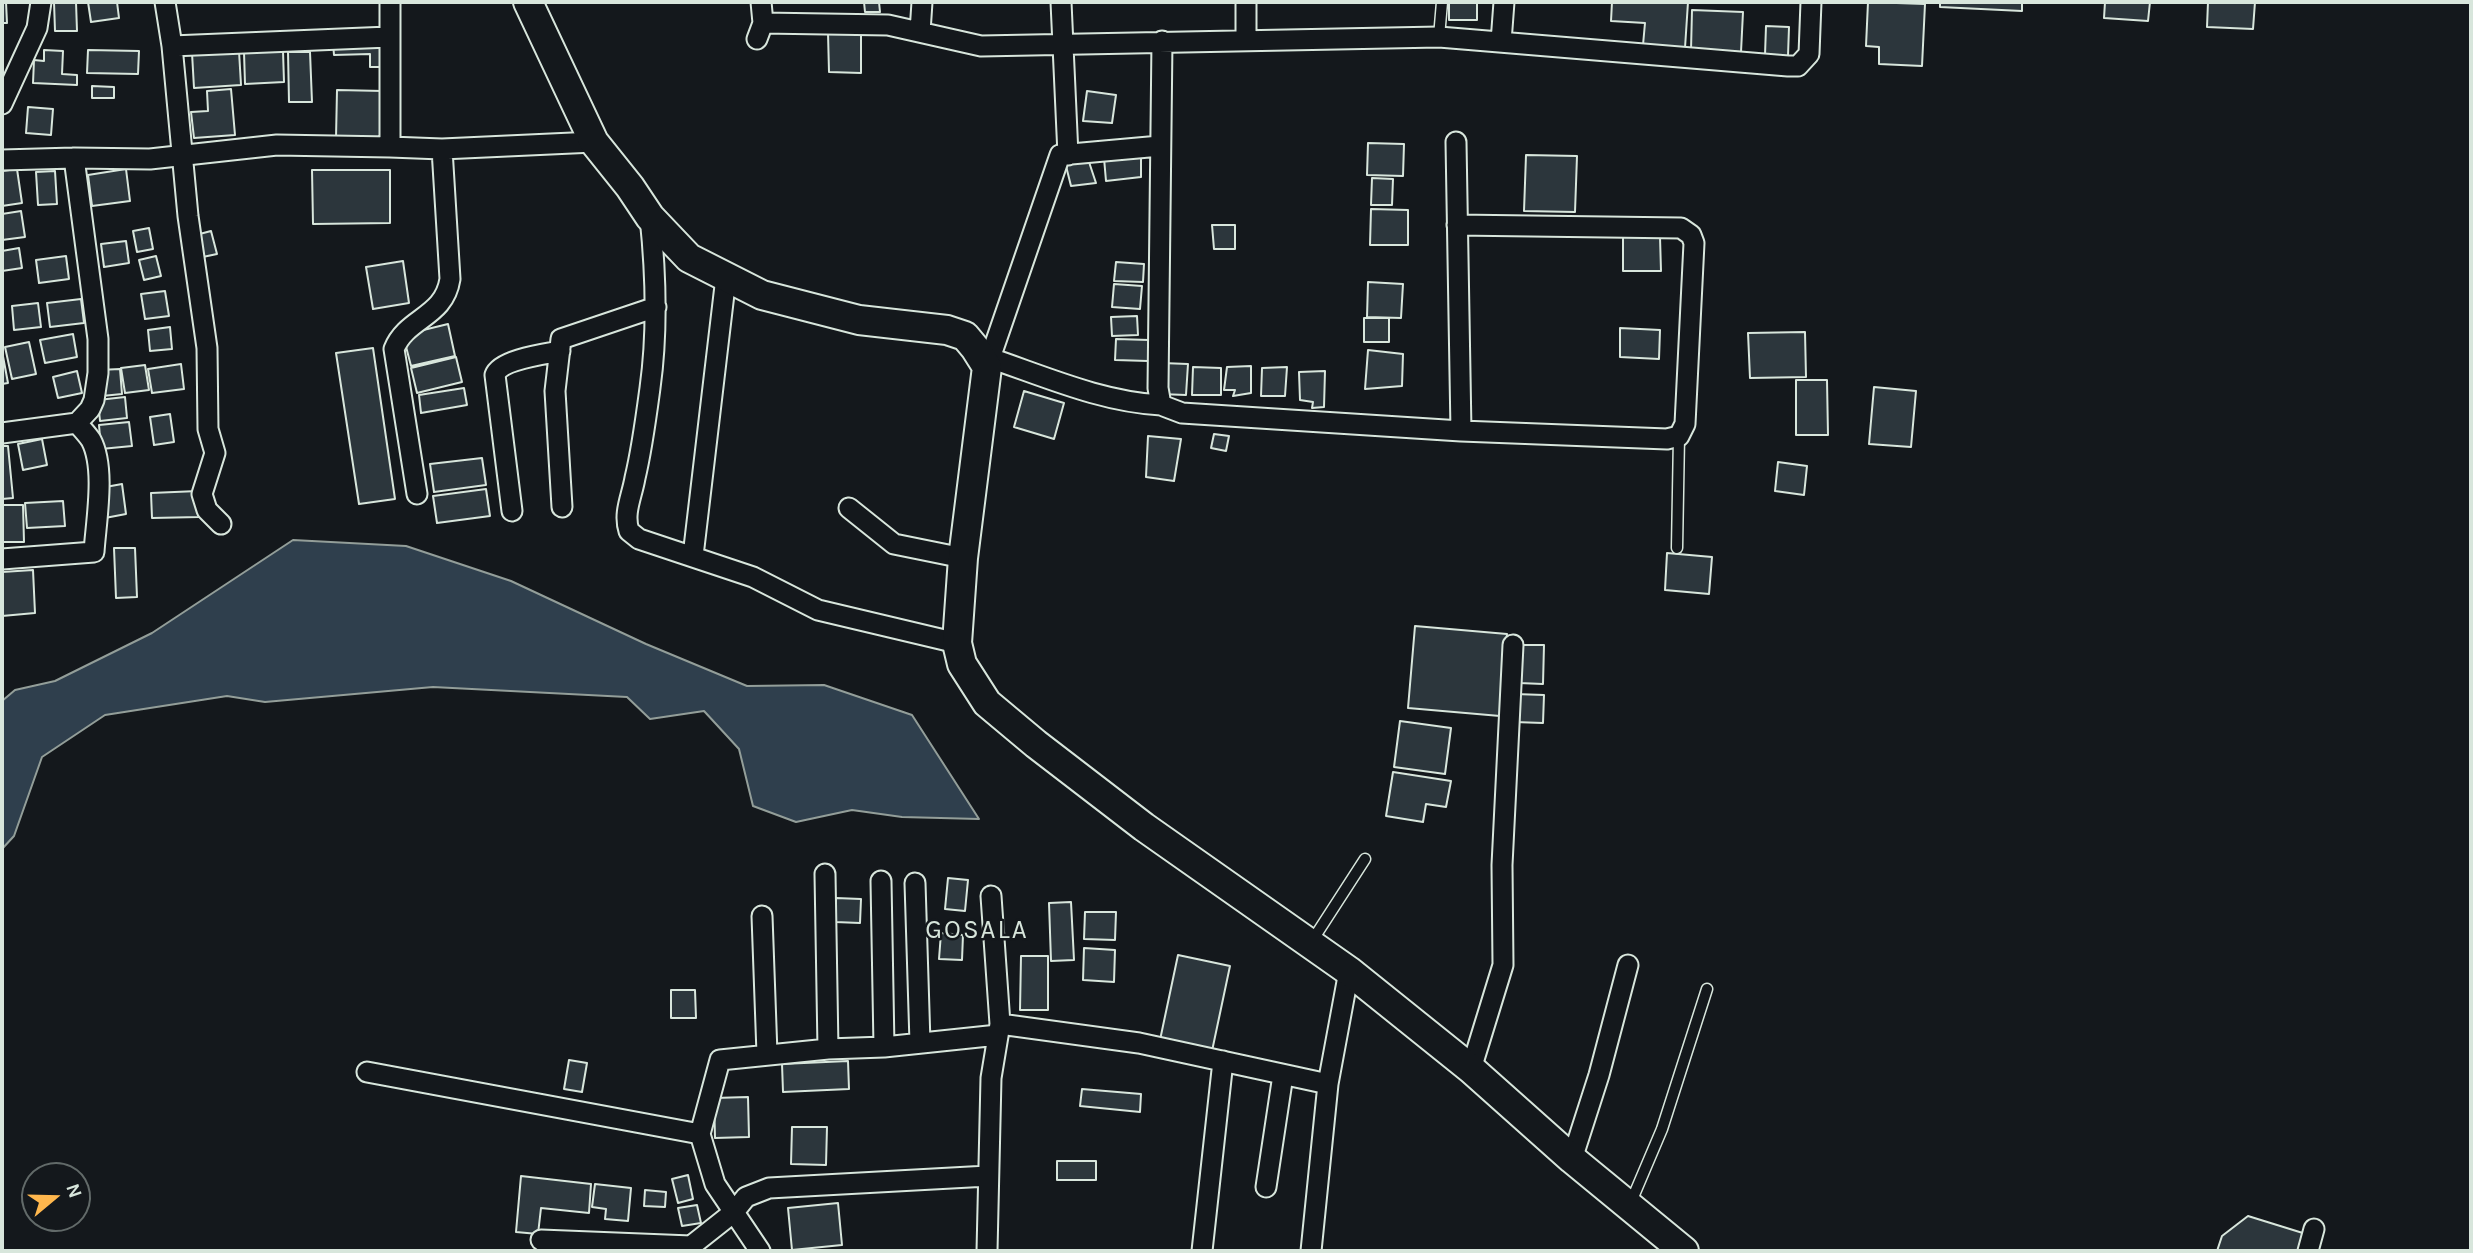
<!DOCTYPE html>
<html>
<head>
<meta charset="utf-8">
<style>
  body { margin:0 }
  #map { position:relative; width:2473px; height:1253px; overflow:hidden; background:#14181c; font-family:Karla,sans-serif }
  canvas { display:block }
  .frame { position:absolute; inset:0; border:4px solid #d8e6dc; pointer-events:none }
  .north { position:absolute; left:21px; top:1162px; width:70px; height:70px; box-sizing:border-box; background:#14181c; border:2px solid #626a69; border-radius:50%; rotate:71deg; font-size:19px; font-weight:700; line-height:28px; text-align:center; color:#d8e6dc }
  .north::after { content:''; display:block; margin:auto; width:24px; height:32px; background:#ffb74d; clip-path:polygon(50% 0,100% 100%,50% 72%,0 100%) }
</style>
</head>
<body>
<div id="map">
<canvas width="2473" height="1253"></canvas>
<div class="frame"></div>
<div class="north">N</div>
</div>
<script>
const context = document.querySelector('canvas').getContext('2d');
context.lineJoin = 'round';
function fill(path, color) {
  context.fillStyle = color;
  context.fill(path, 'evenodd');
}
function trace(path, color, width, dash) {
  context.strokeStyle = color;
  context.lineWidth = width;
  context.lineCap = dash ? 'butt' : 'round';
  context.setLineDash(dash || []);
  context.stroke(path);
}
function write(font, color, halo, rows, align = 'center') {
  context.font = font + ' Karla,sans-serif';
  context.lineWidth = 5;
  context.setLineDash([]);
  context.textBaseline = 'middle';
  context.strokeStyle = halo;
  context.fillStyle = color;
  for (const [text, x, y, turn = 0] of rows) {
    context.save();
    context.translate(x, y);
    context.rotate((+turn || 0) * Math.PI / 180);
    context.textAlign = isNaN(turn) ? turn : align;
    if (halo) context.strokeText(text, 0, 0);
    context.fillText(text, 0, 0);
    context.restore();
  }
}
const water = new Path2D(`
  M293,540L406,546L511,581L646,644L747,686L824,685L912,715L979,819L902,817L852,810L796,822L753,806L739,749L704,711L650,719L627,697L433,687L265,702L227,696L105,715L42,757L14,836L2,849V701L15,690L55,681L152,633Z`);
const building = new Path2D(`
  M2,2H6L7,23H2Z
  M54,2H76L77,31H55Z
  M88,2H117L119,18L91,22Z
  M864,2H879L880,12H865Z
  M1449,2H1477V20H1449Z
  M1612,2H1688L1685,48L1643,45L1645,23L1611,21Z
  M1868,2L1925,4L1922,66L1879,64V47L1866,46Z
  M1940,2H2022V11L1940,7Z
  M2105,2H2150L2148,21L2104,18Z
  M2208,2H2255L2253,29L2207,27Z
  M1692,10L1743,12L1741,52L1691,50Z
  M1766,26L1789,27L1788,56L1765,55Z
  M828,33L861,34V73L829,72Z
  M384,42L385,67H370V54L334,55L333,43Z
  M44,50L63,51L62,74L77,75V85L33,83L34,60L44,61Z
  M88,50L139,51L138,74L87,73Z
  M239,51L241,85L194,88L192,53Z
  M283,51L284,82L245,84L244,52Z
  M288,52H310L312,102H289Z
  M92,86L114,87V98H92Z
  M231,89L235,135L194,138L191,112L208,111L207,91Z
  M337,90L383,91L382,139L336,138Z
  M1087,91L1116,95L1112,123L1083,121Z
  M28,107L53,109L51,135L26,133Z
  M1368,143L1404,144L1403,176L1367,175Z
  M1141,153V177L1106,181L1104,158Z
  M1526,155L1577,156L1575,212L1524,211Z
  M1088,159L1096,183L1071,186L1065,162Z
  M17,169L22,203L2,206V171Z
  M126,169L130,201L92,206L88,175Z
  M312,170H390V223L313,224Z
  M55,171L57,204L38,205L36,172Z
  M1372,178L1393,179L1392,205H1371Z
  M1371,209L1408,210V245H1370Z
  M21,211L25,237L2,240V214Z
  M1212,225H1235V249H1214Z
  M149,228L153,249L137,252L133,231Z
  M211,231L217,254L198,258L192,236Z
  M1623,237H1660L1661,271H1623Z
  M126,241L129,263L104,267L101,244Z
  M19,248L22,268L2,271V251Z
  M66,256L69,279L39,283L36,260Z
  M156,256L161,276L144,280L139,260Z
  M403,261L409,303L373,309L366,267Z
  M1116,262L1144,264L1143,282L1114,281Z
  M1368,282L1403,284L1401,318L1367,317Z
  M1114,284L1142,286L1140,309L1112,307Z
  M165,291L169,316L145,319L141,294Z
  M81,299L84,323L50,327L47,303Z
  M38,303L41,327L14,330L12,306Z
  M1137,316L1138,335L1112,336L1111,317Z
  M1364,318H1389V342H1364Z
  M448,324L455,356L411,366L403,335Z
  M170,327L172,349L150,351L148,330Z
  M1620,328L1660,330L1659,359L1620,357Z
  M1805,332L1806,377L1750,378L1748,333Z
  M73,334L77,357L45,363L40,340Z
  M1116,339L1149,340L1148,361L1115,360Z
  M29,342L36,374L12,379L5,347Z
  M373,348L395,499L359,504L336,353Z
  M1368,350L1403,354L1402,386L1365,389Z
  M2,351L8,383L2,384Z
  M456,357L462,382L417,393L411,368Z
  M1162,363L1188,364L1186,395L1160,394Z
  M181,364L184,389L152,393L148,369Z
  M145,365L149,390L125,393L121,368Z
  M1251,366V393L1233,396L1235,390H1224L1227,367Z
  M1193,367L1221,368V395H1192Z
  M1287,367L1285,396H1261L1262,368Z
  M120,369L122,394L102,396L99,370Z
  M77,371L82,393L58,398L53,377Z
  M1325,371L1324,407L1312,408L1313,402L1300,400L1299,372Z
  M1796,380H1827L1828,435H1796Z
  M1874,387L1916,391L1911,447L1869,444Z
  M464,388L467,405L421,413L419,395Z
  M1024,391L1064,403L1054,439L1014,427Z
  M125,397L127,418L100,421L98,400Z
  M170,414L174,442L154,445L150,417Z
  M129,422L132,446L101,449L99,425Z
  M1214,434L1229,436L1226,451L1211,448Z
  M1148,436L1181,439L1174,481L1146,477Z
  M42,439L47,465L23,470L18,444Z
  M2,446H8L13,498L2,499Z
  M482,458L486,485L434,492L430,464Z
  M1778,462L1807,466L1804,495L1775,491Z
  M122,484L126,514L105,518L100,488Z
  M486,489L490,516L437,523L433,496Z
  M198,491L199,517L152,518L151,493Z
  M63,501L65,526L27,528L25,503Z
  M2,505H23L24,542H2Z
  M114,548H135L137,597L116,598Z
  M1667,553L1712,557L1709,594L1665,590Z
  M33,570L35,613L2,616V572Z
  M1415,626L1507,634L1500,716L1408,708Z
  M1520,645H1544L1543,684L1519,683Z
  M1515,694L1544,695L1543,723L1514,722Z
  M1400,721L1451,728L1445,774L1394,767Z
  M1393,772L1451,781L1446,807L1426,804L1423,822L1386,816Z
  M948,878L968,880L965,911L945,909Z
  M836,898L861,899L860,923L835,922Z
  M1071,902L1074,960L1051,961L1049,903Z
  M1085,912H1116L1115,940L1084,939Z
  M941,933L963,935L962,960L939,959Z
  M1084,948L1115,950L1114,982L1083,980Z
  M1178,955L1230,966L1212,1051L1160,1040Z
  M1021,956H1048V1010H1020Z
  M671,990H695L696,1018H671Z
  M569,1060L587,1063L582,1092L564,1089Z
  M848,1061L849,1089L783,1092L782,1064Z
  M1082,1089L1141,1094L1140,1112L1080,1106Z
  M748,1097L749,1137L715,1138L714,1098Z
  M792,1127H827L826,1165L791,1164Z
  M1057,1161H1096V1180H1057Z
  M688,1175L693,1199L678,1203L672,1179Z
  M521,1176L591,1184L589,1213L541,1208L538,1234L516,1232Z
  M595,1184L631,1188L628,1221L605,1219L606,1209L592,1207Z
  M645,1190L666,1192L665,1207L644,1206Z
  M838,1203L842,1245L792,1250L788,1208Z
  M697,1205L701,1223L682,1226L678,1208Z
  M2248,1216L2306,1234L2301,1251H2217L2222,1236Z`);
const service = new Path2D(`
  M1439,37L1442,2
  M1677,548L1679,436
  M1312,941L1365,859
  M1631,1202L1662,1129L1707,989`);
const minor = new Path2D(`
  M165,2L172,46L188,216L207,348L208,429L215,453L202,494L207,510L221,524
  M390,2V147L442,149L594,142
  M1061,2L1068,155
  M763,23L888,25L981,46L1439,37L1788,66H1798L1809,54L1811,2
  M920,32L922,2
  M757,39L763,23L761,2
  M1246,40V2
  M1162,41L1158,388L1161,405L1182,413L1461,431L1667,439L1679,436L1685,424L1694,243L1691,235L1681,228L1457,225
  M1501,42L1504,2
  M172,46L389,37
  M2,104L37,28L41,2
  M1456,142L1461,431
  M2,160L74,158
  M650,217C656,274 658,331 650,388C646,418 642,449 635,478C632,496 623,513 629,531L639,539L753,577L818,610L957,643
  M990,358C1046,377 1102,402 1161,405
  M987,367L1060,155L1160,146
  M2,433L77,423
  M417,494L394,349C407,317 444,318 450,279L442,149
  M562,507L555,391L561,339L656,307
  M849,508L894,544L963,558
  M512,511L495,375C500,360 544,354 560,351
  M693,556L726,277
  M2,559L94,552C96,521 106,468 91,440C87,434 81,428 77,423L90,409L94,400L98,373V339L74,158L150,159L277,145L390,147
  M825,874L828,1049
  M881,881L884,1047
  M915,883L920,1043
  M762,916L767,1054
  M1000,1024L1139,1043L1328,1084
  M1471,1069L1503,965L1502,865L1513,645
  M367,1072L700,1134
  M1572,1159L1599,1075L1628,965
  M1266,1187L1283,1075
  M541,1240L691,1246
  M693,1251L691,1246L734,1212L746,1197L769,1188L988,1176
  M760,1251L715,1184L700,1134L720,1060L828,1049L884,1047L998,1035
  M987,1251L991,1078L1000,1024L991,896
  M1202,1251L1223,1061
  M1311,1251L1328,1084L1349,971
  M2308,1251L2314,1229`);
const secondary = new Path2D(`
  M528,2L594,142L630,187L650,217L689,258L762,295L859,320L947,330L965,336L975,348L987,367L963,558L957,643L962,664L987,703L1036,744L1144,827L1349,971L1471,1069L1572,1159L1684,1251`);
const quarterNames = [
  ["GOSALA",977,931]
];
fill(water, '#2f3f4d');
trace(water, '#939e99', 2);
fill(building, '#2c363c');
trace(building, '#d8e6dc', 2);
trace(service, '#d8e6dc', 13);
trace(minor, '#d8e6dc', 23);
trace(secondary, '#d8e6dc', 32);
trace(service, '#14181c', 10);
trace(minor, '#14181c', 19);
trace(secondary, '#14181c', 28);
context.letterSpacing = '2px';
write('26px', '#d8e6dc', '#14181c', quarterNames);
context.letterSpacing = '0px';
</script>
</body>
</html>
